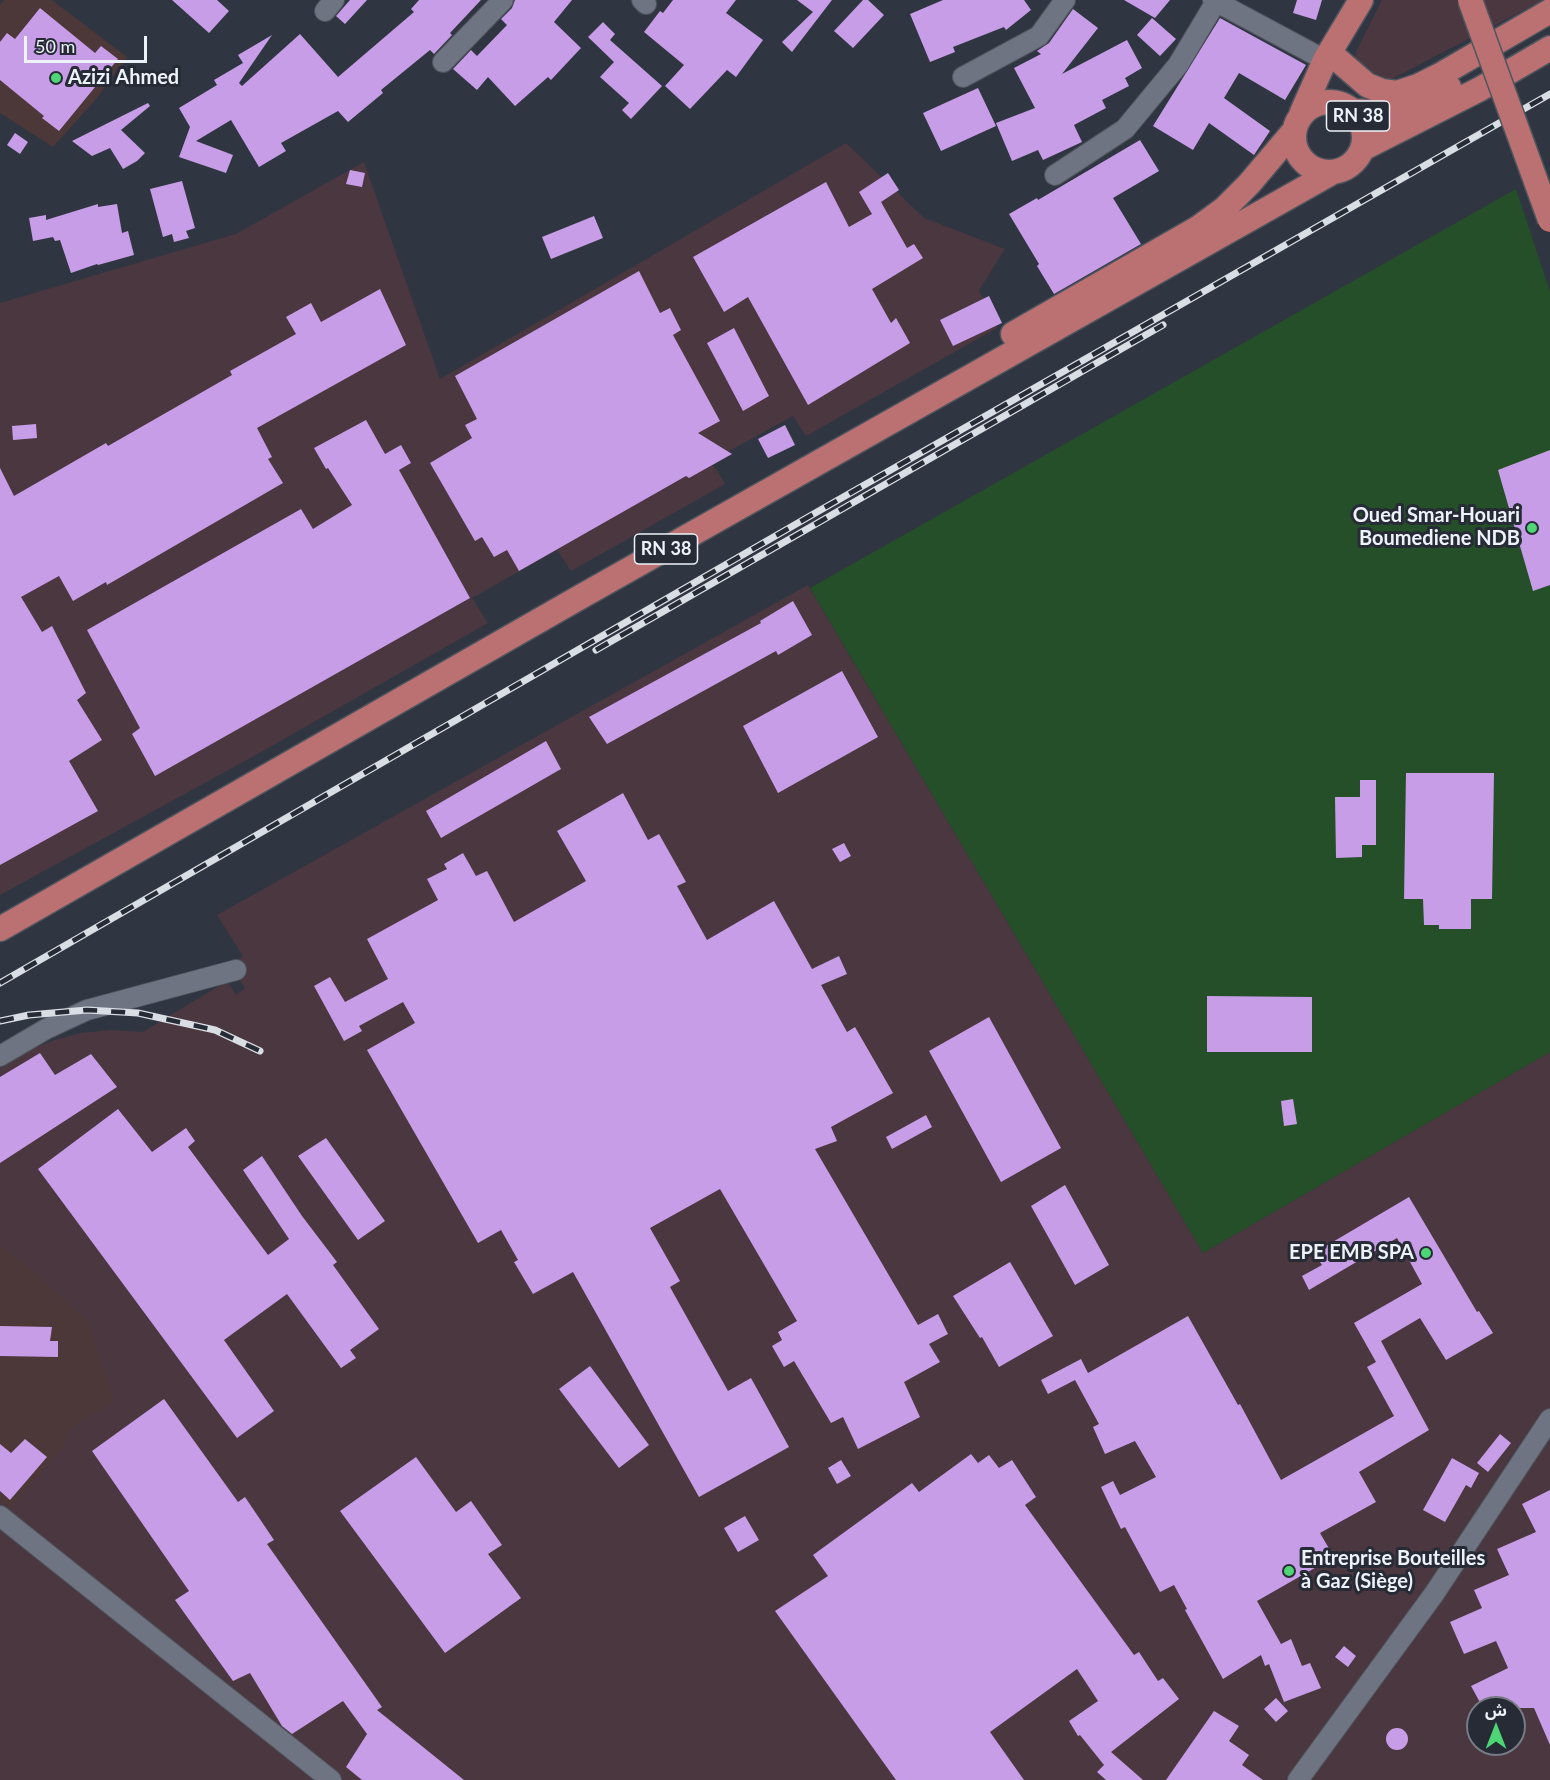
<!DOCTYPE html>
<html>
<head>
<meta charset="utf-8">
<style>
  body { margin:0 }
  #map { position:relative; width:1550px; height:1780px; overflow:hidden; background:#303641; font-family:Lato,"Noto Sans Arabic",sans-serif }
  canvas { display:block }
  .north { position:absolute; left:1466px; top:1696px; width:60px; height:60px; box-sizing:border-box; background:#262b36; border:2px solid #767b84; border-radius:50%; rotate:0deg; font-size:16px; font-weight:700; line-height:24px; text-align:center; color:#eef2f9 }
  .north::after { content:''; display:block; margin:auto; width:21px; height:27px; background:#4ed676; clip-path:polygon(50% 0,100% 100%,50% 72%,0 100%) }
  .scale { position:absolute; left:24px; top:36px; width:123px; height:27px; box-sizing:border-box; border:3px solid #eef2f9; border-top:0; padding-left:8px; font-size:18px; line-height:21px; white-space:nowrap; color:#eef2f9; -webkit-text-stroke:4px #262b36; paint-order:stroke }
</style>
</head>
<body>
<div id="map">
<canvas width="1550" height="1780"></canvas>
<div class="north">ش</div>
<div class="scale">50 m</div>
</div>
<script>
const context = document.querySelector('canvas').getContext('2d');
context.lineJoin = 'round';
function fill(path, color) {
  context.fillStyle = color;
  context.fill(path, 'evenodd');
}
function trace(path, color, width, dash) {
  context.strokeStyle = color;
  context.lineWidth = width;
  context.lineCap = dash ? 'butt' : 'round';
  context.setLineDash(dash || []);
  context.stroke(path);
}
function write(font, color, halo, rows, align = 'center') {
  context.font = font + ' Lato,sans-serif';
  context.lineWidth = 6;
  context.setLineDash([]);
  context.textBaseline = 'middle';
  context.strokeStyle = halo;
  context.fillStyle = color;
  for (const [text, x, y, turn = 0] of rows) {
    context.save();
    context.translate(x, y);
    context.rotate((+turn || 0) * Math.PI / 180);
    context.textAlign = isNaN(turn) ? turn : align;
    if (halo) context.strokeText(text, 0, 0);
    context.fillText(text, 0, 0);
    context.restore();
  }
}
const industrial = new Path2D(`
  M1382,0H1543L1386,82L1352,65L1357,50Z
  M846,143L924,218L1005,249L979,290L997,328L806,436L793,416L711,461L725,484L571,571L557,550L472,598L488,623L254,756L0,895V303L236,234L364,162L440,379Z
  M808,585L1203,1253L1550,1052V1780H0V1066L29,1050L55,1040L81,1033L111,1030L143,1032L227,981L236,995L245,988L230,966L243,956L217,915ZM1478,1708H1514V1744H1478Z`);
const education = new Path2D(`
  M4,0H52L127,57L96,99L53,147L0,113V5Z
  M0,1246L25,1265L87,1320L114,1401L71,1428L62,1450L9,1509L0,1501Z`);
const green = new Path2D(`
  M1516,189L1550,292V1052L1203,1253L810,588Z`);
const building = new Path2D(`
  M172,0H217L229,11L209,33Z
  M350,0H367L345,24L336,16Z
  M419,0H481L450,33L452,35L434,54L430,50L381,90L383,93L348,122L338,111L281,143L286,151L259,167L231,120L196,141L233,155L226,173L179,157L190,127L179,108L217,85L214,80L243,63L238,55L272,35L239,83L242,86L300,34L338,77L414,12L411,9Z
  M515,0H572L554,22L581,48L551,80L548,77L515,106L488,77L477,90L453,69L471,50L477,56L507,25L501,19L512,8Z
  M673,0H736L726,13L763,40L736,77L727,70L690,109L665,86L684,65L644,32L660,11L663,13Z
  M797,0H832L792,52L782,42L813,12Z
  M863,0H868L884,15L853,48L834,31Z
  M943,0H1024L1031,10L1006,30L1004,27L953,47L955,52L930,62L910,14Z
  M1124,0H1170L1155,18Z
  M1297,0H1322L1316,20L1293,13Z
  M40,8L95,53L101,46L118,59L59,131L42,118L44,116L0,80V42L7,33L15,39Z
  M1073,9L1098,28L1062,74L1127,40L1142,68L1125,78L1129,86L1102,100L1106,108L1074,125L1082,142L1043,160L1038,150L1012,161L996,123L1035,108L1014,68L1041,54L1037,51L1049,43Z
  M1152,18L1176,39L1160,56L1137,35Z
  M1220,18L1306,65L1285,100L1239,73L1224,98L1270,131L1254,155L1209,123L1193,150L1153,126Z
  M603,22L615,34L610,40L662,86L631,119L622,110L629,103L600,77L614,62L588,37Z
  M978,88L996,126L941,151L923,113Z
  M148,103L150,106L121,130L145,153L137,161L123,169L110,148L92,156L72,141Z
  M15,133L28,142L20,154L7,145Z
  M1140,140L1159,171L1113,198L1141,244L1054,294L1037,266L1039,264L1009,214L1037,198L1038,200Z
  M350,170L365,173L362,187L346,184Z
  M888,173L899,190L881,202L907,248L914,244L923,258L872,289L891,323L896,318L910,343L808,405L748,297L724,312L693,257L826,182L849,227L872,214L859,192Z
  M182,181L195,228L186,231L189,238L174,242L172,234L163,237L150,189Z
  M98,204V207L117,204L122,233L128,231L134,255L98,265L97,264L71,273L60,240L55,241L53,237L33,241L29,218L46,215V220Z
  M594,216L603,238L551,259L542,237Z
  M639,271L660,313L670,308L681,330L673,335L720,421L698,433L732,454L689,478L686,476L519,571L507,550L494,557L482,537L475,541L430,463L472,438L465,425L477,419L455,376Z
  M380,289L406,345L257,428L272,457L268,459L283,483L107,585L106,582L73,601L59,576L21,597L42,632L52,626L86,693L77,700L102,740L69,761L98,811L0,865V468L14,496L106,443L108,446L232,375L230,371L296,334L286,317L311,303L321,322Z
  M989,296L1002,323L953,346L940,320Z
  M734,328L769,396L743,411L707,343Z
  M366,420L385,454L401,445L411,463L399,470L470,598L155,776L132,734L140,728L87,630L301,509L313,529L352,505L328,468L326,469L314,448Z
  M36,424L37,438L13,440L12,426Z
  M785,425L795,445L768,458L758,439Z
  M1550,450V585L1533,591L1498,470Z
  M793,601L812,635L778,655L776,651L607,744L589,717L761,623L760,621Z
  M842,671L878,737L778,793L743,726Z
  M546,741L561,769L441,838L426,811Z
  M1406,773H1494L1492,899H1471V929H1439V925H1424L1423,899H1404Z
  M1360,780H1376V845H1362V857L1336,858L1335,797H1360Z
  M623,793L648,840L659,834L686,882L677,886L707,940L774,901L812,969L839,956L847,974L821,985L847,1032L855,1027L893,1093L831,1127L837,1141L815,1149L918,1325L938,1314L948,1334L929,1344L940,1362L904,1382L920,1417L858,1449L843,1417L831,1423L794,1361L784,1367L772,1346L782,1340L778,1332L797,1321L720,1189L650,1228L680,1281L670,1287L728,1391L751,1378L789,1447L699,1497L573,1272L533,1294L514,1262L518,1260L501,1230L478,1243L367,1050L415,1023L403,1002L359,1026L362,1031L344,1041L314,986L330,977L345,1002L388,979L367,939L438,900L427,879L447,869L444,864L463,853L476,876L487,871L514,922L586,881L557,831Z
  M844,843L851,856L840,862L832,849Z
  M1207,996L1312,997V1052H1207Z
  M989,1017L1061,1148L1001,1182L929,1051Z
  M40,1053L55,1075L91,1054L117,1087L0,1163V1077Z
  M1293,1099L1297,1124L1284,1126L1281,1101Z
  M118,1109L152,1152L186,1128L195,1141L188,1147L268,1255L289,1239L243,1170L262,1156L302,1216L337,1262L333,1265L379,1329L350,1350L356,1358L341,1368L287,1294L224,1340L274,1411L237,1438L38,1169Z
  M926,1115L932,1127L892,1149L886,1137Z
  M326,1138L385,1221L358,1240L298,1156Z
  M1065,1185L1109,1265L1075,1285L1031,1206Z
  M1409,1197L1477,1312L1479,1311L1493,1333L1446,1360L1420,1318L1381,1341L1429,1430L1359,1472L1376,1502L1320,1533L1334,1557L1257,1601L1281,1644L1291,1639L1302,1666L1310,1663L1321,1688L1284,1702L1269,1664L1265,1666L1261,1655L1223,1679L1185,1610L1187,1609L1174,1585L1160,1592L1125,1527L1121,1529L1101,1487L1113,1481L1120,1495L1156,1477L1135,1441L1105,1454L1093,1427L1099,1424L1075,1380L1048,1394L1041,1380L1081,1359L1088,1373L1188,1316L1238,1405L1240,1404L1281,1480L1394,1416L1367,1367L1376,1362L1354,1323L1422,1284L1397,1238L1309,1290L1302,1276L1322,1265L1314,1253Z
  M1010,1262L1053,1336L999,1367L982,1337L980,1338L953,1296Z
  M0,1326L52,1327L50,1341H58V1357L0,1356Z
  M590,1366L649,1445L619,1468L559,1389Z
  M164,1399L238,1502L245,1497L274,1540L267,1544L382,1707L377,1710L464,1780H362L346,1767L367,1734L343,1701L292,1734L282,1726L250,1673L233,1681L175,1600L189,1591L92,1451Z
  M1500,1434L1511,1443L1488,1472L1477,1463Z
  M25,1439L47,1457L10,1500L0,1491V1444L11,1453Z
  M971,1454L978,1463L989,1455L999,1468L1012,1460L1036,1497L1025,1505L1134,1655L1139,1652L1158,1681L1163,1678L1179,1699L1111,1752L1143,1780H1106L1097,1772L1104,1765L1080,1735L1078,1736L1069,1721L1098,1701L1077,1669L990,1732L1024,1780H896L775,1611L828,1576L813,1555L912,1483L919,1492Z
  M416,1457L456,1512L471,1501L502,1545L488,1554L521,1598L445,1653L340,1511Z
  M1452,1458L1479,1473L1471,1488L1466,1485L1445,1522L1423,1510Z
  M841,1460L851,1476L837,1484L828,1468Z
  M1550,1490V1745L1534,1708H1483L1471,1686L1508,1668L1496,1641L1464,1654L1450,1622L1482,1608L1474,1590L1509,1575L1497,1549L1536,1532L1522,1504Z
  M745,1516L759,1540L738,1552L724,1528Z
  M1344,1646L1356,1656L1348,1667L1335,1657Z
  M1276,1698L1288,1711L1276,1722L1264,1709Z
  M1214,1711L1239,1726L1229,1741L1249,1755L1242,1765L1263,1780H1166Z
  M1386 1739a11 11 0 1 1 22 0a11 11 0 1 1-22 0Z`);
const minor = new Path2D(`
  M642,0L646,4
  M1213,0L1325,60
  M325,11L334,0
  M443,62L503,0
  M963,77L1039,36L1065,0
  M1055,175L1125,129L1178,65L1217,0
  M0,1056L46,1029L87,1010L236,970
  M0,1516L331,1780
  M1298,1780L1434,1594L1550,1419`);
const major = new Path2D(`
  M1330,53L1367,85L1382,91L1397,93L1418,86L1440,75L1550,11
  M1294 137a35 35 0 1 1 70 0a35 35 0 1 1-70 0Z
  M1353,111C1399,114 1409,109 1449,87
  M1302,112L1325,60L1361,0
  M1362,149L1480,89L1550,48
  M1013,334L1198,228L1224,209L1249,184L1293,132
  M0,929L582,596L1333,172`);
const rail = new Path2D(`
  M596,650L1163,325
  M0,983L810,516L1550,94
  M0,1021L29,1015L87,1010L138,1013L215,1030L260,1051`);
const majorBridge = new Path2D(`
  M1470,0L1550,220`);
const markers = [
  [56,78,6,"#4ed676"],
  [1532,528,6,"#4ed676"],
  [1426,1253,6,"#4ed676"],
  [1289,1571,6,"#4ed676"]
];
const shields = [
  [1358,116,63],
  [666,549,63]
];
const shieldNames = [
  ["RN 38",1358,116],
  ["RN 38",666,549]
];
const poiNames = [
  ["Azizi Ahmed",68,78],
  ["Oued Smar-Houari",1520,516,"right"],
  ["Boumediene NDB",1520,539,"right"],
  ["EPE EMB SPA",1414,1253,"right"],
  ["Entreprise Bouteilles",1301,1559],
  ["à Gaz (Siège)",1301,1582]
];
fill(industrial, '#4a3740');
fill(education, '#4c3739');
fill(green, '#254f28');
fill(building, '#c79de8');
trace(minor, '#50545e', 22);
trace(major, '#50545e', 27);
trace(minor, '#6e7481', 20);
trace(major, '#bb7171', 24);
trace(rail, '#d9dde4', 7);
trace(rail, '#262b36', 4.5, [14]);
trace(majorBridge, '#50545e', 27, []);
trace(majorBridge, '#bb7171', 24);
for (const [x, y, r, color] of markers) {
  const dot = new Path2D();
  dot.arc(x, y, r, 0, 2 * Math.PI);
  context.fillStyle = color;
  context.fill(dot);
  trace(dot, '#262b36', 2);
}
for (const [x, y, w] of shields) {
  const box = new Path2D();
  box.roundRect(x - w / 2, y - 15, w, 30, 4.5);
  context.fillStyle = '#262b36';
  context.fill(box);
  trace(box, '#eef2f9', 1.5);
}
write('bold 18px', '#eef2f9', null, shieldNames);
write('bold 20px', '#eef2f9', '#262b36', poiNames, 'left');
</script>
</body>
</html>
